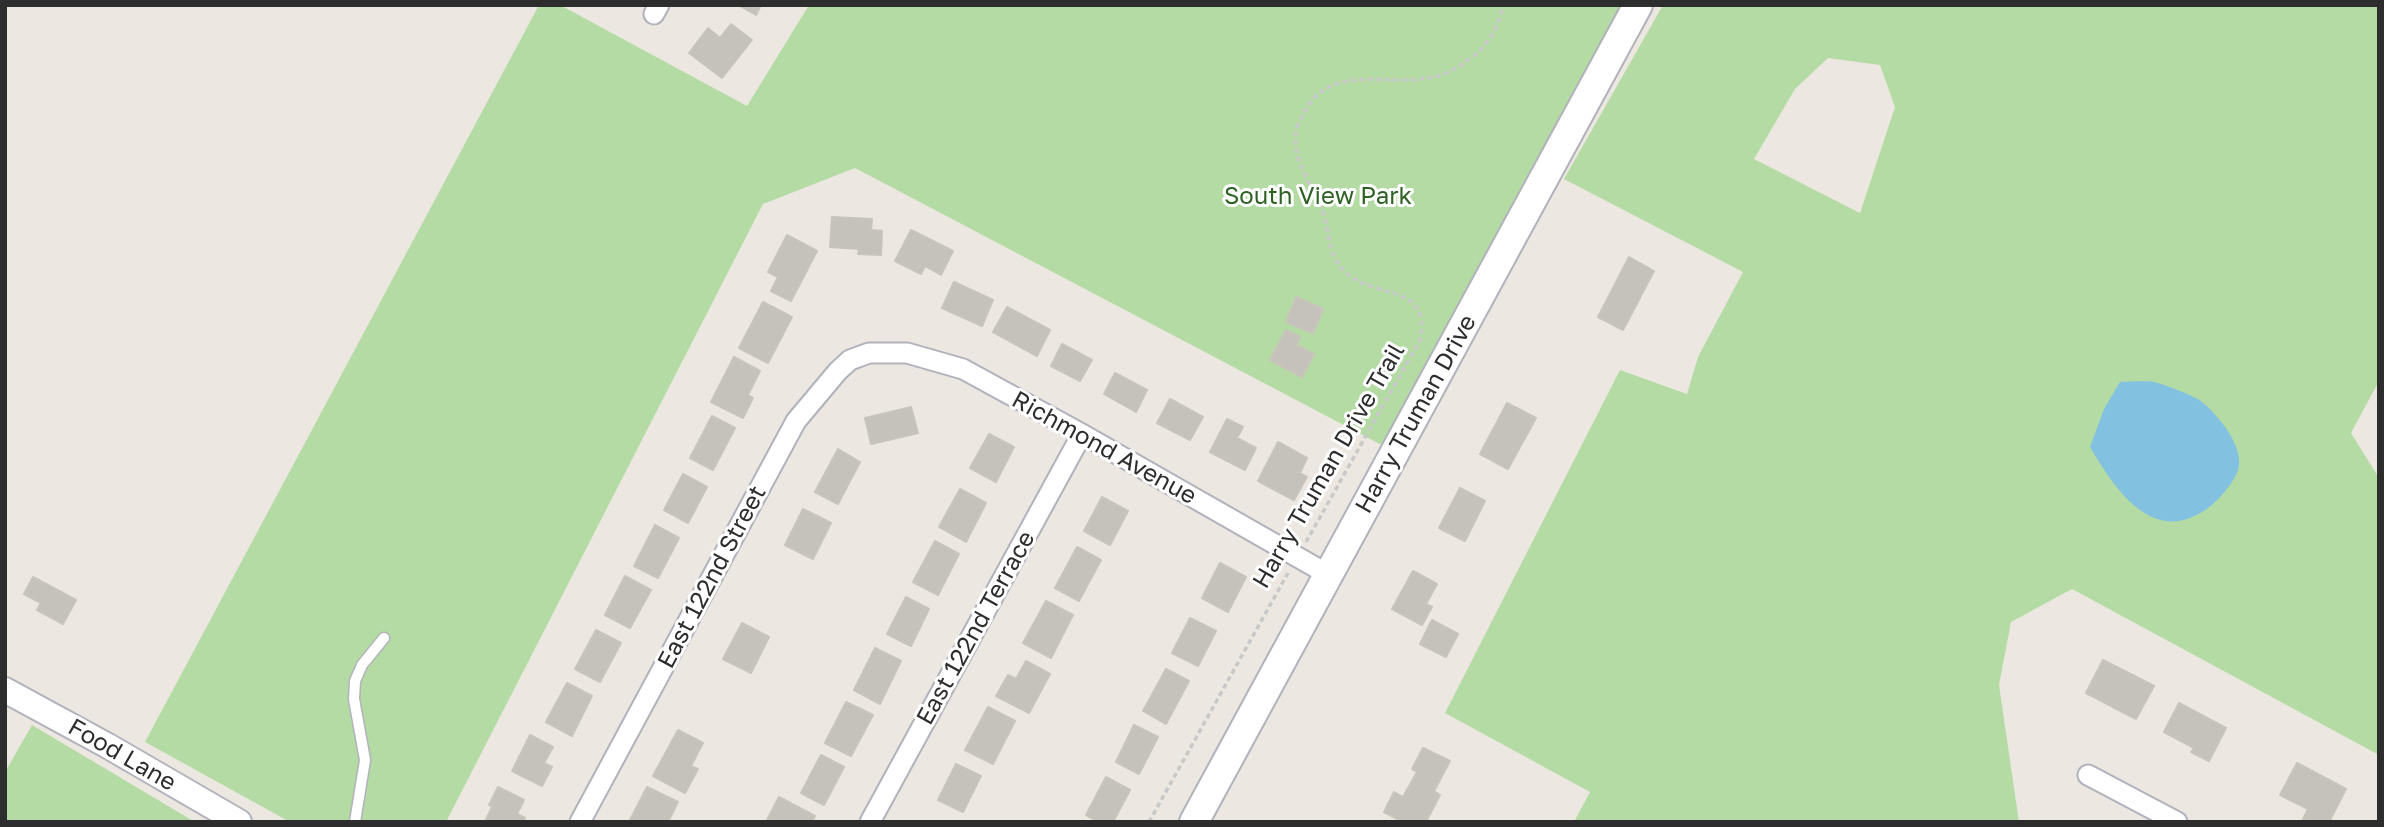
<!DOCTYPE html>
<html>
<head>
<meta charset="utf-8">
<style>
  body { margin:0 }
  #map { position:relative; width:2384px; height:827px; overflow:hidden; background:#ece8e1; font-family:"Golos Text",sans-serif }
  canvas { display:block }
  .frame { position:absolute; inset:0; border:7px solid #2d2d2d; pointer-events:none }
</style>
</head>
<body>
<div id="map">
<canvas width="2384" height="827"></canvas>
<div class="frame"></div>
</div>
<script>
const context = document.querySelector('canvas').getContext('2d');
context.lineJoin = 'round';
function fill(path, color) {
  context.fillStyle = color;
  context.fill(path, 'evenodd');
}
function trace(path, color, width, dash) {
  context.strokeStyle = color;
  context.lineWidth = width;
  context.lineCap = dash ? 'butt' : 'round';
  context.setLineDash(dash || []);
  context.stroke(path);
}
function write(font, color, halo, rows, align = 'center') {
  context.font = font + ' "Golos Text",sans-serif';
  context.lineWidth = 6;
  context.setLineDash([]);
  context.textBaseline = 'middle';
  context.strokeStyle = halo;
  context.fillStyle = color;
  for (const [text, x, y, turn = 0] of rows) {
    context.save();
    context.translate(x, y);
    context.rotate((+turn || 0) * Math.PI / 180);
    context.textAlign = isNaN(turn) ? turn : align;
    if (halo) context.strokeText(text, 0, 0);
    context.fillText(text, 0, 0);
    context.restore();
  }
}
const green = new Path2D(`
  M539,5H560L747,106L809,5H1638L1395,452L855,168L763,204L446,822H290L145,742Z
  M1663,5H2379V381L2351,433L2379,478V755L2072,589L2011,622L1999,685L2019,822H1574L1590,792L1445,713L1620,370L1687,394L1698,357L1743,272L1564,179ZM1828,58L1880,65L1895,107L1860,213L1754,159L1795,89Z
  M32,725L195,822H5V772Z`);
const water = new Path2D(`
  M2120,382C2132,382 2147,380 2158,383C2168,386 2195,396 2202,402C2218,415 2242,444 2239,466C2237,479 2222,496 2212,505C2156,550 2117,493 2090,447L2104,409Z`);
const building = new Path2D(`
  M738,5H761L756,15Z
  M731,24L752,40L722,78L689,53L708,28L720,38Z
  M832,217L872,219L871,230L882,231L881,255L858,254L859,249L830,247Z
  M911,230L953,251L941,275L925,266L921,274L895,261Z
  M787,235L817,251L791,301L771,291L778,277L768,272Z
  M1629,257L1654,271L1623,330L1598,317Z
  M954,282L993,300L982,326L942,308Z
  M1296,297L1323,309L1313,333L1286,322Z
  M763,302L792,317L768,363L739,348Z
  M1007,307L1050,330L1037,356L993,332Z
  M1286,330L1300,337L1296,345L1314,354L1302,377L1270,360Z
  M1062,344L1092,360L1080,381L1051,366Z
  M734,357L760,371L748,395L753,398L743,418L711,402Z
  M1115,373L1147,390L1136,412L1104,394Z
  M1170,399L1203,417L1190,440L1157,423Z
  M1507,403L1536,418L1508,469L1480,454Z
  M911,407L918,433L871,444L865,418Z
  M712,416L735,428L713,470L690,458Z
  M1227,419L1243,427L1237,438L1256,448L1245,470L1210,452Z
  M989,434L1014,447L996,482L970,468Z
  M1278,442L1307,458L1300,473L1307,477L1294,500L1258,481Z
  M838,449L860,462L838,504L815,492Z
  M683,474L707,487L688,523L664,510Z
  M1460,488L1485,501L1465,541L1439,528Z
  M960,489L986,503L966,542L939,527Z
  M1102,497L1128,511L1110,545L1084,531Z
  M803,509L831,523L813,559L785,545Z
  M655,525L679,538L658,578L634,566Z
  M935,541L959,554L938,595L913,582Z
  M1077,547L1101,560L1079,601L1055,588Z
  M1220,563L1246,577L1228,612L1202,598Z
  M1413,571L1437,584L1426,604L1432,607L1422,625L1392,609Z
  M625,576L651,590L630,628L605,615Z
  M33,577L76,600L63,624L37,610L41,603L24,594Z
  M906,597L929,609L911,646L887,634Z
  M1046,601L1073,615L1051,658L1023,643Z
  M1190,618L1216,631L1198,666L1172,653Z
  M1432,620L1458,634L1446,657L1420,644Z
  M742,623L769,637L751,673L723,659Z
  M596,630L621,643L600,682L575,669Z
  M875,648L901,661L880,704L854,690Z
  M2103,660L2154,686L2136,719L2086,693Z
  M1026,661L1050,674L1029,713L996,696L1008,675L1016,679Z
  M1166,669L1189,681L1166,724L1143,711Z
  M567,683L592,696L572,736L546,722Z
  M846,702L873,715L851,756L825,743Z
  M2179,703L2226,728L2209,761L2191,752L2194,748L2164,732Z
  M988,707L1015,721L993,764L965,750Z
  M1134,725L1158,737L1139,774L1116,762Z
  M678,730L703,743L691,766L698,769L685,793L653,776Z
  M530,735L553,747L544,763L552,767L542,786L512,771Z
  M1423,748L1450,761L1434,791L1440,795L1426,822H1403L1384,812L1394,792L1403,797L1417,772L1412,769Z
  M821,755L844,767L824,805L801,793Z
  M2297,763L2346,789L2329,822L2302,821L2308,809L2280,795Z
  M956,764L981,776L963,812L938,800Z
  M1106,777L1130,790L1113,822H1099L1086,815Z
  M498,787L524,800L517,814L525,818L523,822H485L492,807L489,805Z
  M647,787L678,802L668,822H629Z
  M779,797L815,816L812,822H766Z`);
const path = new Path2D(`
  M1306,542L1420,340C1432,281 1372,300 1344,271C1327,254 1330,233 1323,212C1313,185 1289,158 1297,127C1298,122 1302,117 1304,113C1328,63 1385,86 1428,78C1446,75 1457,68 1471,58C1489,45 1499,26 1503,5
  M1149,822L1288,573`);
const service = new Path2D(`
  M355,822L365,760L354,699L355,681L362,665L384,638`);
const minor = new Path2D(`
  M654,14L659,5
  M2088,775L2177,822
  M580,822L796,421L838,371L850,360L869,353H907L963,369L1082,434L1329,575
  M870,822L1082,434`);
const tertiary = new Path2D(`
  M5,690L108,746L239,822`);
const secondary = new Path2D(`
  M1194,822L1638,5`);
const parkNames = [
  ["South View Park",1318,196]
];
const streetNames = [
  ["Harry Truman Drive",1416,414,-61],
  ["Richmond Avenue",1104,448,29],
  ["Harry Truman Drive Trail",1329,466,-60],
  ["East 122nd Street",712,577,-62],
  ["East 122nd Terrace",976,628,-61],
  ["Food Lane",122,755,30]
];
fill(green, '#b5dba5');
fill(water, '#82c2e0');
fill(building, '#c5c2bc');
trace(building, '#c8c4bb', 2);
trace(service, '#b1b2bb', 13);
trace(minor, '#b1b2bb', 23);
trace(tertiary, '#b1b2bb', 28);
trace(secondary, '#b1b2bb', 32);
trace(path, '#c8c8c8', 3.5, [5, 3.5]);
trace(service, '#fff', 10);
trace(minor, '#fff', 19);
trace(tertiary, '#fff', 24);
trace(secondary, '#fff', 28);
write('24px', '#2e6224', '#fff', parkNames);
write('24px', '#2d2d2d', '#fff', streetNames);
</script>
</body>
</html>
